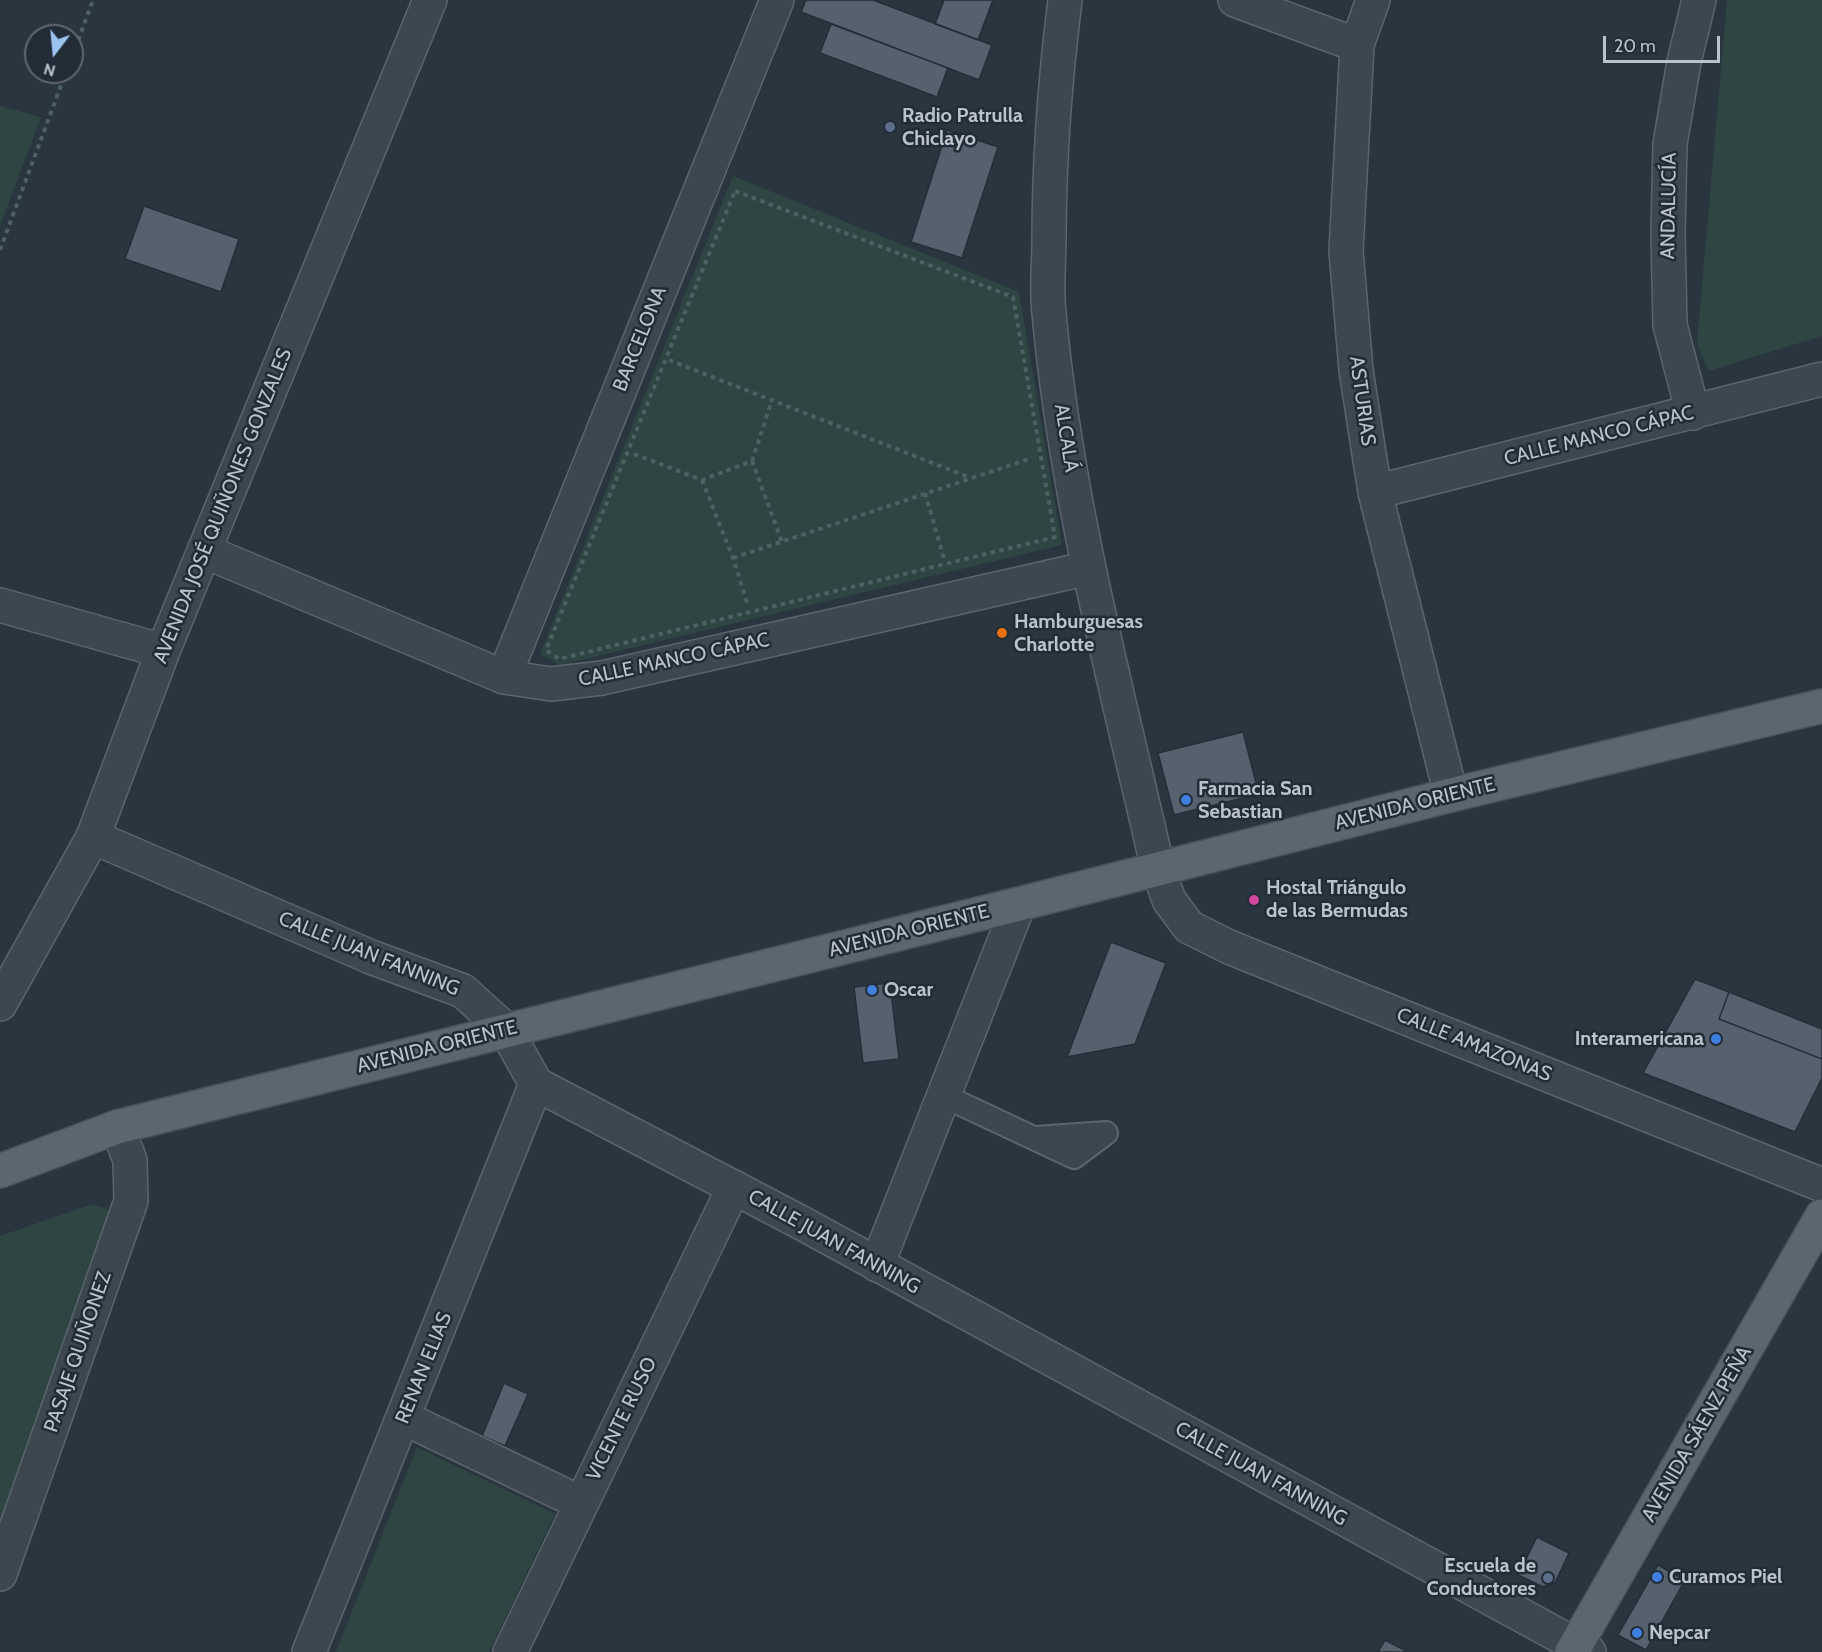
<!DOCTYPE html>
<html>
<head>
<meta charset="utf-8">
<style>
  body { margin:0 }
  #map { position:relative; width:1822px; height:1652px; overflow:hidden; background:#293640; font-family:Cabin,sans-serif }
  canvas { display:block }
  .north { position:absolute; left:24px; top:24px; width:60px; height:60px; box-sizing:border-box; background:#222c36; border:2px solid #5f6871; border-radius:50%; rotate:196deg; font-size:16px; font-weight:700; line-height:24px; text-align:center; color:#bac2ca }
  .north::after { content:''; display:block; margin:auto; width:21px; height:27px; background:#9ac4ef; clip-path:polygon(50% 0,100% 100%,50% 72%,0 100%) }
  .scale { position:absolute; left:1603px; top:36px; width:117px; height:27px; box-sizing:border-box; border:3px solid #bac2ca; border-top:0; padding-left:8px; font-size:18px; line-height:21px; white-space:nowrap; color:#bac2ca; -webkit-text-stroke:4px #222c36; paint-order:stroke }
</style>
</head>
<body>
<div id="map">
<canvas width="1822" height="1652"></canvas>
<div class="north">N</div>
<div class="scale">20 m</div>
</div>
<script>
const context = document.querySelector('canvas').getContext('2d');
context.lineJoin = 'round';
function fill(path, color) {
  context.fillStyle = color;
  context.fill(path, 'evenodd');
}
function trace(path, color, width, dash) {
  context.strokeStyle = color;
  context.lineWidth = width;
  context.lineCap = dash ? 'butt' : 'round';
  context.setLineDash(dash || []);
  context.stroke(path);
}
function write(font, color, halo, rows, align = 'center') {
  context.font = font + ' Cabin,sans-serif';
  context.lineWidth = 5;
  context.setLineDash([]);
  context.textBaseline = 'middle';
  context.strokeStyle = halo;
  context.fillStyle = color;
  for (const [text, x, y, turn = 0] of rows) {
    context.save();
    context.translate(x, y);
    context.rotate((+turn || 0) * Math.PI / 180);
    context.textAlign = isNaN(turn) ? turn : align;
    if (halo) context.strokeText(text, 0, 0);
    context.fillText(text, 0, 0);
    context.restore();
  }
}
const green = new Path2D(`
  M1727,0H1822V336L1708,371L1697,343Z
  M0,106L41,117L0,226Z
  M733,176L1019,292L1062,545L560,665L540,654Z
  M93,1204L110,1210L114,1225L0,1551V1236Z
  M417,1447L555,1514L489,1652H336Z`);
const building = new Path2D(`
  M806,0H873L992,45L979,80L801,12Z
  M944,0H993L978,40L935,24Z
  M831,24L948,68L937,97L820,53Z
  M947,130L998,147L962,258L911,242Z
  M144,206L239,239L221,292L125,259Z
  M1243,732L1259,794L1174,815L1158,753Z
  M1111,942L1166,963L1135,1044L1067,1057Z
  M1695,979L1729,992L1719,1019L1822,1059V1078L1795,1132L1643,1073Z
  M890,983L899,1059L863,1063L854,987Z
  M1729,992L1822,1029V1059L1719,1019Z
  M504,1383L528,1394L505,1446L482,1436Z
  M1537,1537L1569,1553L1555,1583L1543,1587L1518,1575Z
  M1658,1565L1685,1580L1646,1650L1618,1635Z
  M1385,1640L1408,1652H1378Z`);
const path = new Path2D(`
  M72,57L93,0
  M735,191L1013,297L1055,537L559,659L546,650Z
  M0,250L66,72
  M669,360L971,478
  M634,454L702,480L752,461L782,542
  M752,461L772,400
  M702,480L733,558L748,606
  M925,493L945,562
  M733,558L1032,458`);
const service = new Path2D(`
  M944,1096L1074,1157L1106,1133
  M1036,1138L1106,1133`);
const pedestrian = new Path2D(`
  M877,1265L1019,904`);
const minor = new Path2D(`
  M1065,0C1055,80 1049,160 1049,240C1049,264 1046,289 1049,313C1066,501 1116,685 1158,869L1169,900L1189,927L1229,947L1822,1185
  M1235,0L1357,45
  M1373,0L1357,45L1346,251L1356,370L1375,492L1451,795
  M1693,413L1670,325L1668,233L1670,144L1684,62L1699,0
  M1375,492L1822,379
  M204,551L504,677L551,684L602,678L1089,568
  M0,605L163,651
  M504,677L777,0
  M93,837L371,957L463,991L506,1030L536,1084L798,1221L1589,1652
  M404,1418L581,1503
  M0,1574L131,1201L130,1160L117,1127
  M309,1652L536,1084
  M510,1652L734,1187`);
const tertiary = new Path2D(`
  M0,1004L93,837L163,651L430,0`);
const primary = new Path2D(`
  M0,1171L117,1127L1019,904L1451,795L1822,706
  M1572,1652L1822,1216`);
const markers = [
  [890,127,6,"#5c6f8a"],
  [1002,633,6,"#e8710a"],
  [1186,800,6,"#3f7fe0"],
  [1254,900,6,"#d1479c"],
  [872,990,6,"#3f7fe0"],
  [1716,1039,6,"#3f7fe0"],
  [1657,1577,6,"#3f7fe0"],
  [1548,1578,6,"#5c6f8a"],
  [1637,1633,6,"#3f7fe0"]
];
const poiNames = [
  ["Radio Patrulla",902,116],
  ["Chiclayo",902,139],
  ["Hamburguesas",1014,622],
  ["Charlotte",1014,645],
  ["Farmacia San",1198,789],
  ["Sebastian",1198,812],
  ["Hostal Triángulo",1266,888],
  ["de las Bermudas",1266,911],
  ["Oscar",884,990],
  ["Interamericana",1704,1039,"right"],
  ["Escuela de",1536,1566,"right"],
  ["Conductores",1536,1589,"right"],
  ["Curamos Piel",1669,1577],
  ["Nepcar",1649,1633]
];
const streetNames = [
  ["ANDALUCÍA",1669,206,-89],
  ["BARCELONA",640,339,-68],
  ["ASTURIAS",1362,401,82],
  ["CALLE MANCO CÁPAC",1599,436,-14],
  ["ALCALÁ",1066,438,81],
  ["AVENIDA JOSÉ QUIÑONES GONZALES",223,506,-68],
  ["CALLE MANCO CÁPAC",674,660,-12],
  ["AVENIDA ORIENTE",1415,804,-14],
  ["AVENIDA ORIENTE",909,931,-14],
  ["CALLE JUAN FANNING",369,954,22],
  ["CALLE AMAZONAS",1474,1045,22],
  ["AVENIDA ORIENTE",437,1047,-14],
  ["CALLE JUAN FANNING",834,1242,29],
  ["PASAJE QUIÑONEZ",78,1352,-71],
  ["RENAN ELIAS",424,1368,-68],
  ["VICENTE RUSO",622,1419,-64],
  ["AVENIDA SÁENZ PEÑA",1697,1434,-60],
  ["CALLE JUAN FANNING",1261,1474,29]
];
fill(green, '#2e4543');
fill(building, '#55616d');
trace(building, '#242e38', 1.5);
trace(service, '#5b656e', 26);
trace(pedestrian, '#5b656e', 36);
trace(minor, '#5b656e', 36);
trace(tertiary, '#5b656e', 36);
trace(primary, '#4a535d', 36);
trace(path, '#4d6162', 4, [4.5, 4.5]);
trace(service, '#3d4750', 22);
trace(pedestrian, '#3d4750', 33);
trace(minor, '#3d4750', 33);
trace(tertiary, '#3d4750', 33);
trace(primary, '#5c6670', 33);
for (const [x, y, r, color] of markers) {
  const dot = new Path2D();
  dot.arc(x, y, r, 0, 2 * Math.PI);
  context.fillStyle = color;
  context.fill(dot);
  trace(dot, '#222c36', 2);
}
write('bold 20px', '#bac2ca', '#222c36', poiNames, 'left');
write('20px', '#bac2ca', '#222c36', streetNames);
</script>
</body>
</html>
